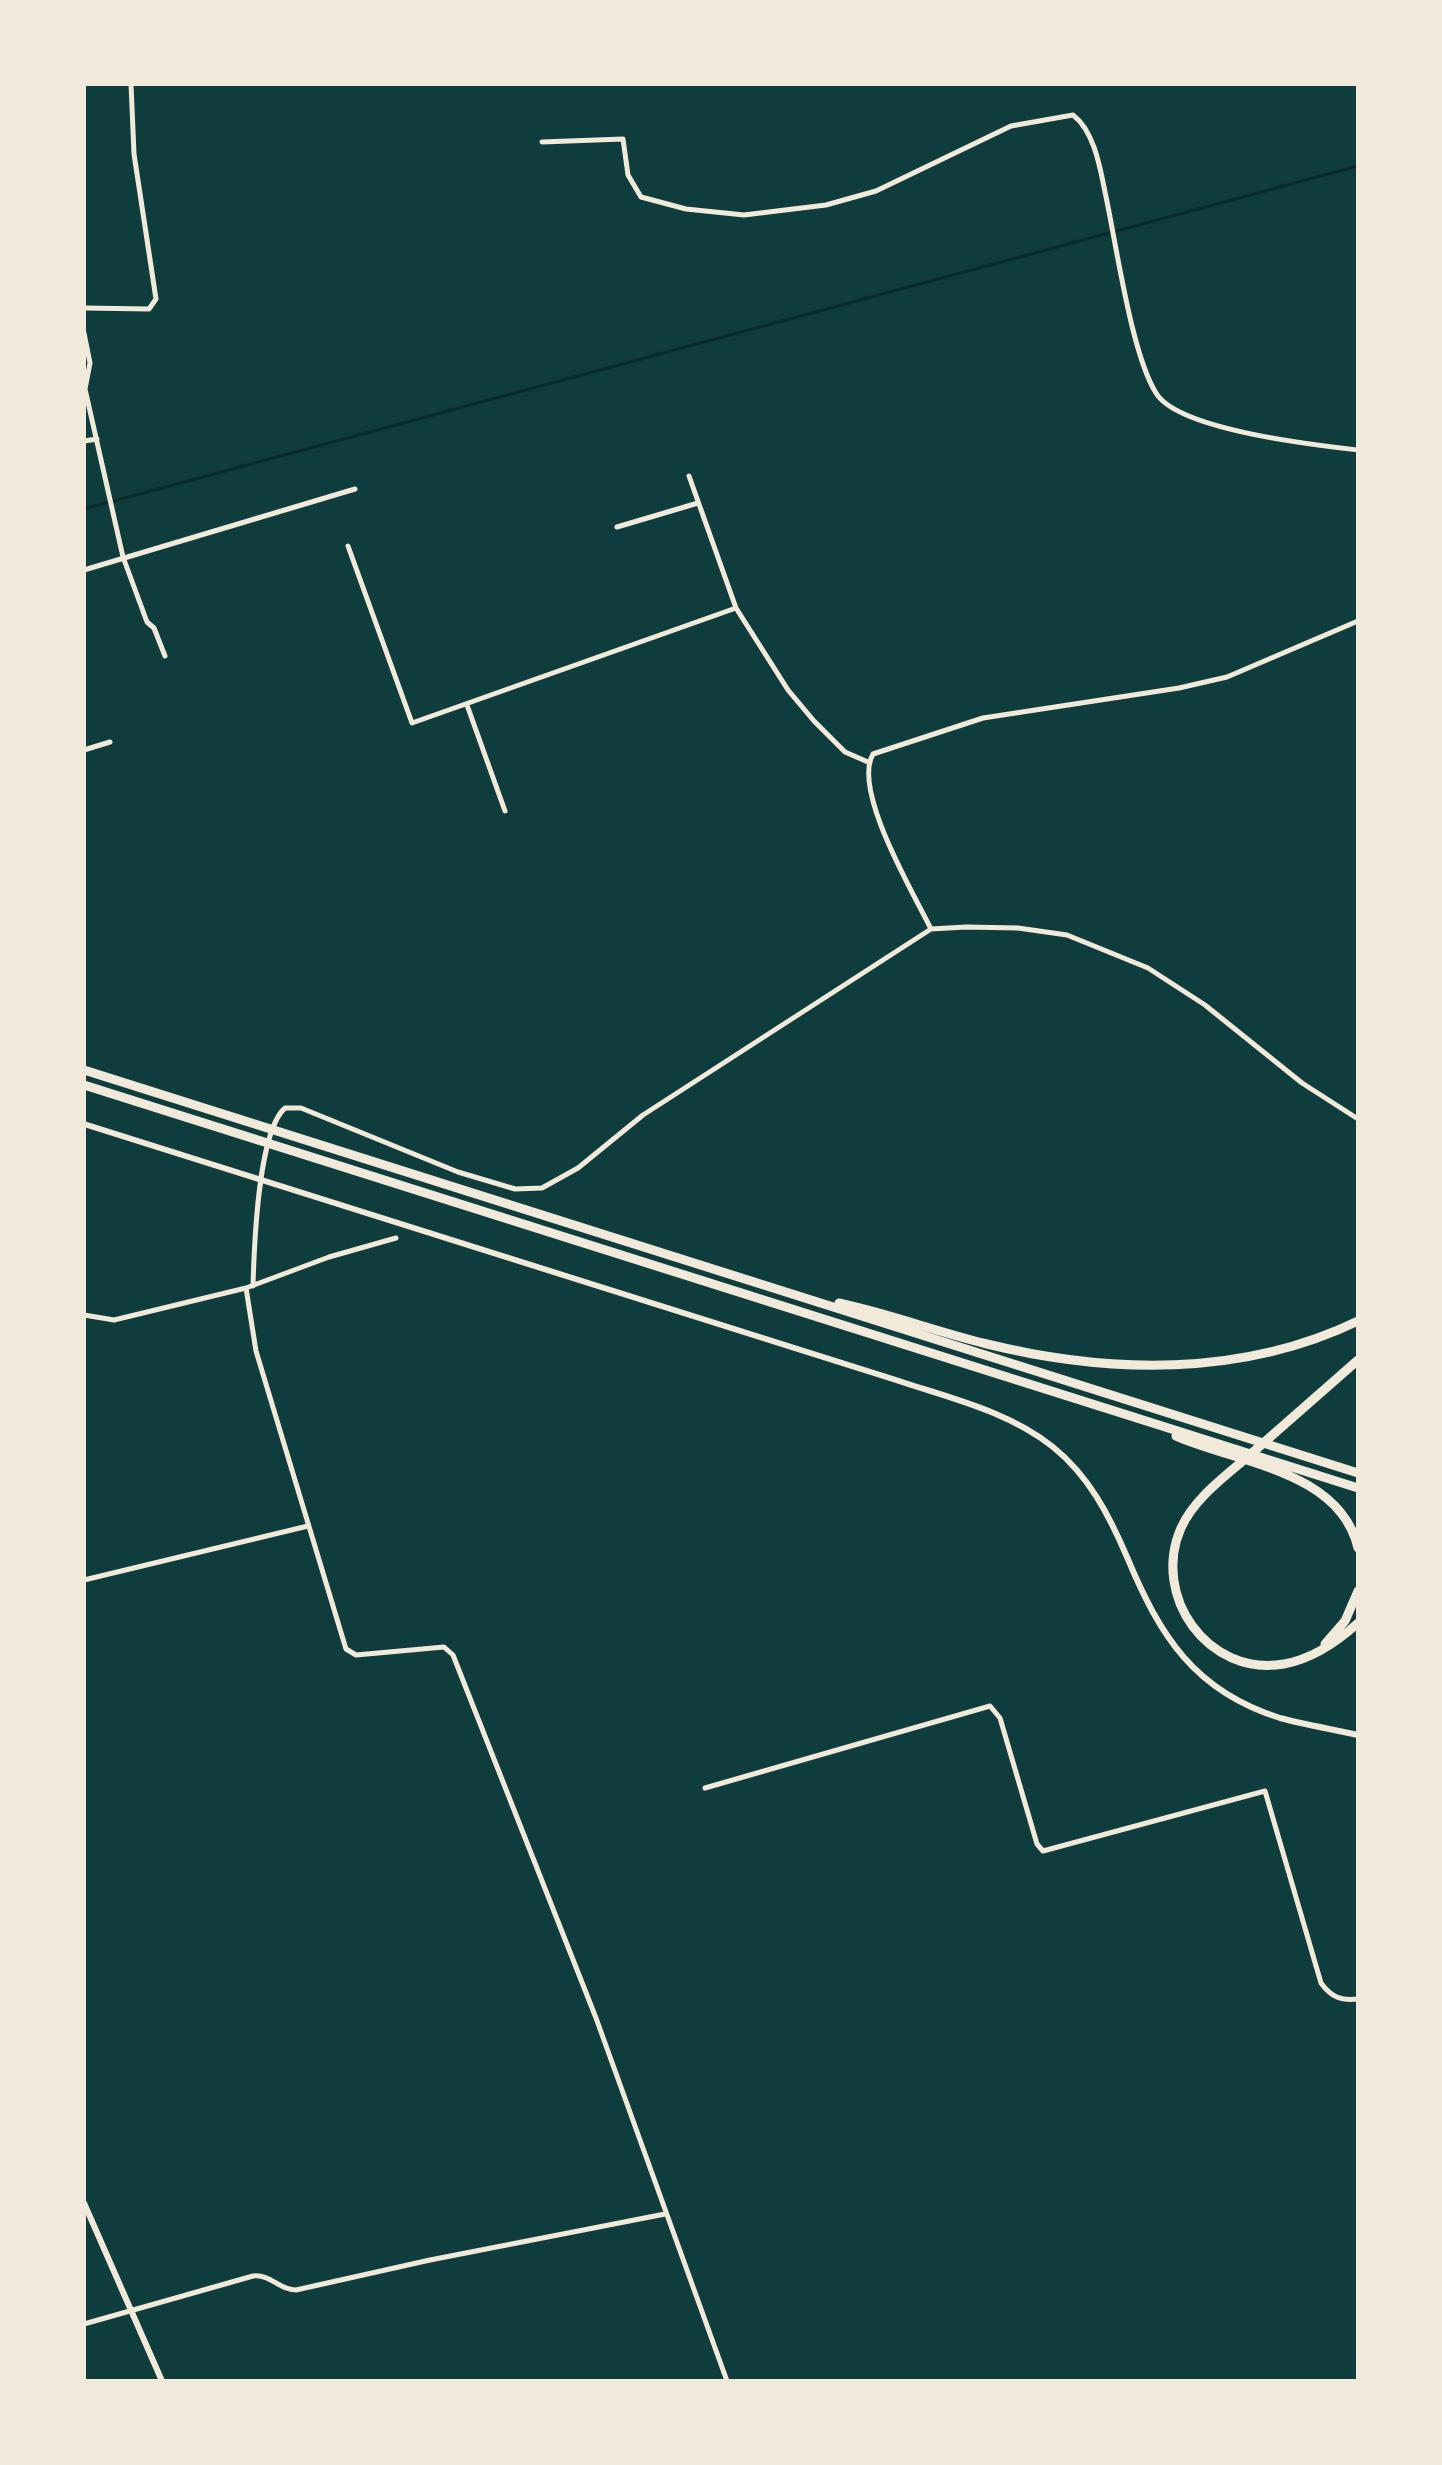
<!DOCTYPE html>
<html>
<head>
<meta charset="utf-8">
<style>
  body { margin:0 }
  #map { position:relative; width:1442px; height:2465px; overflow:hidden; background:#0f3d3e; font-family:Raleway,sans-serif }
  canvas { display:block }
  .frame { position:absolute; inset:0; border:86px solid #f1e9da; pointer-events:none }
</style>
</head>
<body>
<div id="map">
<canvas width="1442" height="2465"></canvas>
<div class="frame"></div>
</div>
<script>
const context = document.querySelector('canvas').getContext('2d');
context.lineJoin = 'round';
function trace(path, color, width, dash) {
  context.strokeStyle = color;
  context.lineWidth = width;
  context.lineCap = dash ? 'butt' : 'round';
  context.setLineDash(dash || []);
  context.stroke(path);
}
const stream = new Path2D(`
  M84,509L1358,166`);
const minor = new Path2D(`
  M542,142L623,139L628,175L641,197L686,209L744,215L826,205L876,191L1011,126L1073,115C1094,131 1100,167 1105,192C1116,242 1131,353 1156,393C1178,430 1315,445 1358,450
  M84,308L149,309L156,299L134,154L131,84
  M84,333L90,363L85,389L123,557L147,622L154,628L165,656
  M84,441L97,439
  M689,476L736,608L788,690L814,721L845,752L868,762
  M617,527L698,503
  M348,546L412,723L736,608
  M84,570L355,489
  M467,705L505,811
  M84,750L110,742
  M931,929C913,892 852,790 873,754L983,718L1179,688L1227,677L1358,621
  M396,1238L329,1257L246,1288L256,1351L346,1649L356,1655L444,1647L453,1655L596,2018L727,2381
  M253,1286C254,1250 258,1131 285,1108H301L458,1172L515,1189L542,1188L578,1168L643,1115L931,929L966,927L1018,928L1067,935L1148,968L1205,1005L1302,1083L1358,1119
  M84,1315L114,1320L246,1288
  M84,1580L308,1526
  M705,1788L990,1706L1000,1718L1037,1844L1043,1851L1265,1791L1321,1983C1331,1997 1341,2001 1358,1999
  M84,2324L253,2276C271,2274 279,2290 296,2290L430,2260L665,2214`);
const tertiary = new Path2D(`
  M84,1124L896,1380C949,1398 1008,1411 1053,1447C1089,1476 1109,1515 1127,1557C1160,1636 1194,1691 1280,1718C1306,1725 1332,1729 1358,1735
  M84,2203L162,2381`);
const motorway = new Path2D(`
  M84,1070L1358,1473
  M84,1085L1358,1488
  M839,1303C890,1314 937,1332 987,1344C1109,1374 1242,1377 1358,1321
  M1358,1360C1323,1391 1287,1422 1252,1453C1227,1475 1195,1497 1181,1528C1151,1596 1208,1677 1284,1664C1312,1659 1337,1642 1358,1623
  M1176,1436C1238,1463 1340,1471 1358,1548
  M1325,1644L1345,1621L1358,1591`);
trace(stream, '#0a2a2b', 3);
trace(minor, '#f1e9da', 5);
trace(tertiary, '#f1e9da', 6);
trace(motorway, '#f1e9da', 9);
</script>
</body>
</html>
